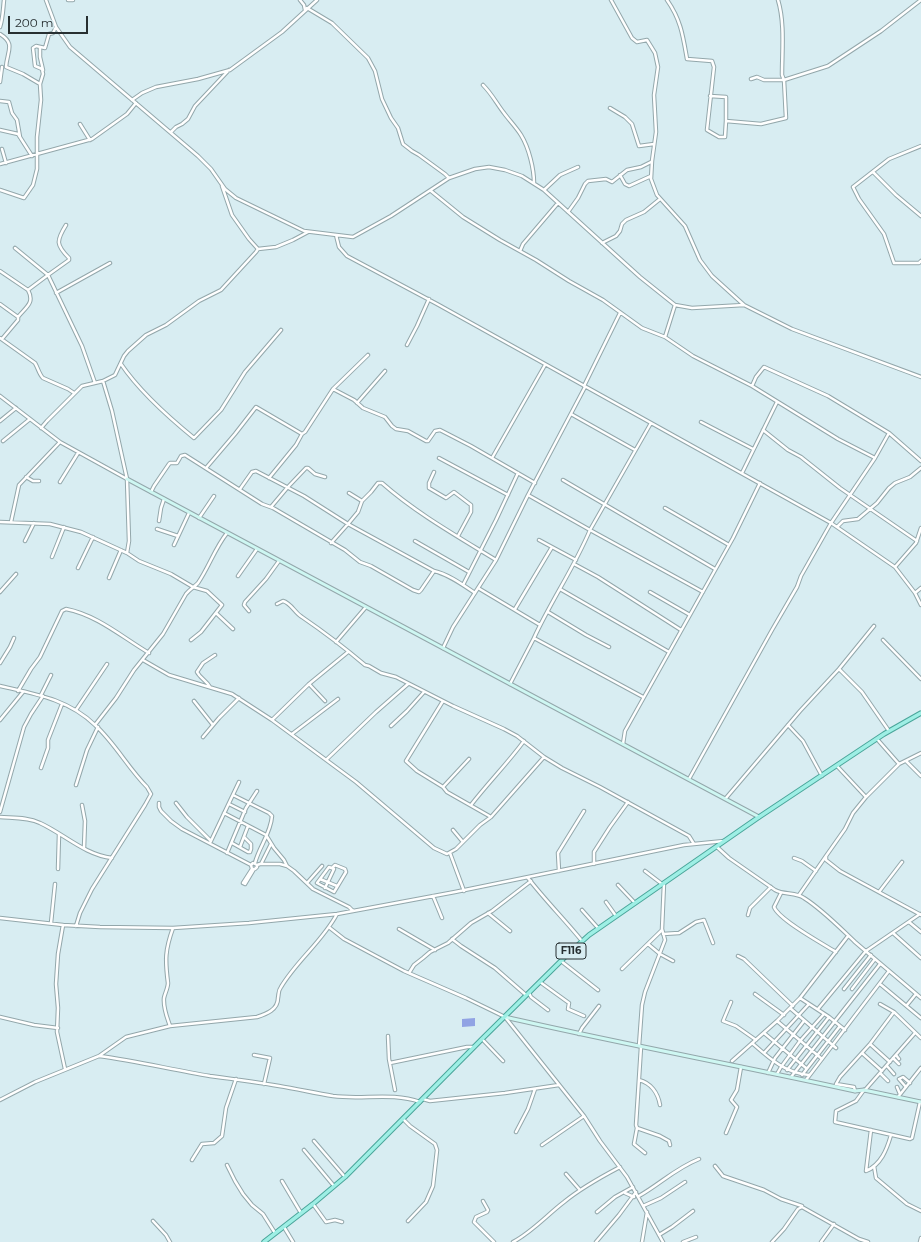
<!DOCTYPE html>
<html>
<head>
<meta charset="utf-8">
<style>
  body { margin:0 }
  #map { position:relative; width:921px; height:1242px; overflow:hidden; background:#d8edf2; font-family:Montserrat,sans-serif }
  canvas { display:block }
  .scale { position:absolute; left:8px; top:16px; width:80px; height:18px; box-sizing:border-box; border:2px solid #272f31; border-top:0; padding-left:5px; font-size:12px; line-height:14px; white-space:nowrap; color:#272f31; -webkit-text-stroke:3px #d8edf2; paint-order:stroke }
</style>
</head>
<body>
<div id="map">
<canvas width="921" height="1242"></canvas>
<div class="scale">200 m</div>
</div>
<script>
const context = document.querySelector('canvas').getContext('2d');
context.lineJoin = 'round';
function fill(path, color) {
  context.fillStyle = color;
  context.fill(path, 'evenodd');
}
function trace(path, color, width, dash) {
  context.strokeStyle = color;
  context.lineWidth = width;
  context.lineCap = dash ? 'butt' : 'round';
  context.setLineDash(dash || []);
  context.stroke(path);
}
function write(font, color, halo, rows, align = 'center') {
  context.font = font + ' Montserrat,sans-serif';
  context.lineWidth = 3;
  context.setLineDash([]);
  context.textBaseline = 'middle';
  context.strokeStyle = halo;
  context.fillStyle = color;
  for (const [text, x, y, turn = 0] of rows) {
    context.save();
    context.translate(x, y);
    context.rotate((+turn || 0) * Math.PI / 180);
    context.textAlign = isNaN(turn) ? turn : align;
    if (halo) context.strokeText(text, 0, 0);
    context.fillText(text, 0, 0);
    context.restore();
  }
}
const water = new Path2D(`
  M475,1018V1026L462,1027V1019Z`);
const street = new Path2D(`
  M46,0L56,27L70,47L198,156L211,169L225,189L236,198L304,231L353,237L391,216L449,178L475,169L489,167L505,170L522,176L544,190L640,277L675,305L692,308L744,305
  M68,0H73
  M300,0L304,5L305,10
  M611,0L632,38L637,42L647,40L655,53L658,67L654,95L656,132L652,161L651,179L657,195L685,226L700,260L712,276L744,305L792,329L921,377
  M667,0C681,20 683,36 687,59L712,61L714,67L707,130L719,137H725L726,121L761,124L786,118L784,80L782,75C782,51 785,23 778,0
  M307,8L332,23L368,58L375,71L382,99L391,118L398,128L403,144L412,151L419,155L445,174L449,178
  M0,27C3,18 3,9 4,0
  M0,34C16,44 7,51 6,67L23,74L40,84
  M40,47V57L43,70
  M751,79L757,77L764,80H784L828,66L881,31L921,0
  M0,82L2,67
  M483,85C492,94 497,104 504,113C509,120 516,127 521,135C529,148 534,169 534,183
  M710,96L726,97V121
  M132,100L142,93L156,87L198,79L230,70L282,32L317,0
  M0,101L9,102L12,113L17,120L20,137
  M610,108L625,117L632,124L639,146L654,144
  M80,124L90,140
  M0,130L18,134L32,156
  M171,132L176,127L182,124L188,119L195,106L229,70
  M921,146L889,159L853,187L859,199L884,234L894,263H919L921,261
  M2,149L6,163
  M0,164L92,139L127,114L136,103
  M873,172L896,195L921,216
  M620,175L625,184L629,186L651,176
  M0,190L24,198L33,185L37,169V137L41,100L40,84L43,74L42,69L35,66L33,48L36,46L45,48L49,34L53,33L56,27
  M544,190L560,175L578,167
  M431,191L463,217L500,240L536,260L569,281L603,300L642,328L665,337
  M568,212L578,198L585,184L588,181L606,179L612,182L627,170L641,167L651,162
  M66,225C56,241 56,245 69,258V260L48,275L82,346L95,383
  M336,235L339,247L347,256L437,304L831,523L895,567L915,593L921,605
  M602,243L616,236L620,231L622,224L626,220L644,212L660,199
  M258,249L276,247L293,240L308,232
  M520,251L523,244L558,203
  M0,271L28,290L48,275L15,248
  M56,293L110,263
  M0,304L18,317V320L2,339
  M675,305L665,337L693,356L752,386L756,377L764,367L828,396L889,433L921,461
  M18,317C26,307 35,303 28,290
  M0,338L35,363C38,368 39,374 43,378L68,389L74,393
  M407,345L417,326L429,299
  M121,364C140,392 167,416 194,438L221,410L245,372L281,330
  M103,381L112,411L127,479L129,541L127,553
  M584,386L620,313
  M752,386L838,439L875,458
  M333,389L354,400L363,408L385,417L392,426L396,429L408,431L426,441H428L435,431L440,430L471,446L535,483
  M0,396L60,442L127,479
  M357,403L385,371
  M571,414L635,450
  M0,421L16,408
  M701,422L753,449
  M651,423L590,530L703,592
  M41,428L47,421L82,386L103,381L115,375L124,356L128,351L146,335L166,325L199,301L221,290L256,252L258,249L249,239L232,215L222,186
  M763,430L788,450L801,457L840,488L917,541
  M3,441L30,419
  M439,458L508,495
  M492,458L545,365
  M206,468L235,434L256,407L302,434L305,432L333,389L368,355
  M434,472L429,483V488L446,498L454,492L471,505V512L458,536
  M742,473L777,402
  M26,477L33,481H39
  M269,478L296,445L302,434
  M563,480L715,569
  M60,482L78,453
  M240,489L252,472L256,471L304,496L348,524L358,512L362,501L349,493
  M151,492L154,486L169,464L170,463H177L181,456L185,455L262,504L273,508L345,550L360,562L371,566L413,590L419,592L421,590L434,571C448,574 463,585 475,593
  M528,495L590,530C574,568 551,601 534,638
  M362,501L371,492L378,483H382C416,513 457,536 496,560
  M271,507L287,488L306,468H308L315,474L325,477
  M665,508L729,545
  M199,518L214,496
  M159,521L161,508L164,499
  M0,522L50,524L81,532L127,553L139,561L171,574L193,587L207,591L222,605L201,632L191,640
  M11,522L19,485L60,442
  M837,527L843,521L858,519L877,503L889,488L895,483L910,477L921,468
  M157,529L178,536
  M539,540L576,560
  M25,541L34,523
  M415,541L469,572
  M331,543L348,524L434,571
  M174,545L189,513
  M52,557L64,527
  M574,564L598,577L681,630
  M895,567L916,543L921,528
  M78,568L93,537
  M238,576L257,549
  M109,578L121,550
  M463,585L496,520L518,473
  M478,588L540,625
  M560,589L669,652
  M0,592L16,574
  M650,592L690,615
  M915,593L921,588
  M277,604L283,601C291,603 295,613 302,617C324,632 345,648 365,665L369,666L381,673L396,677L453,706L504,729L517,736L544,757L562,768L600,787L689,836L694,844
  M515,609L552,547
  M249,611L244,605L245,602L266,579L279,561
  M548,612L586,635L609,647
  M216,613L233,629
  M883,640L921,679
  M336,642L366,607
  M443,648L453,627L496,560L528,495L585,387
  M143,660L169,675L232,694L272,720L356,782L434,848L447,854L456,849L480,825L491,817L544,757
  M0,663L10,647L14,638
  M839,669L862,692L889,731
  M309,684L325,701
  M510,684L534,638L643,697
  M0,686C35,694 68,699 95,725C115,743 128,768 147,787L151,794L145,805L92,889L80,913L76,926
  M210,687C206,680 200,678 197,672L203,663L215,655
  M18,691L31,669L40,657L62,611L66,609C97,615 122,637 149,653
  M41,695L51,675
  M194,701L213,725
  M443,701L406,761L417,771L443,787L447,792L491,817
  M76,710L107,664
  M0,720L23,692
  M272,720L309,684L348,652
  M95,725L116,698L134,670L163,634L186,594C190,589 194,587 198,583C209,567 215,548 227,533
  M788,725L803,741L822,776
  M391,726L407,711L424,692
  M292,734L338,699
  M203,737L219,718L239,698
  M877,739L899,764
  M623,744L625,731L733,538L760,483
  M921,753L899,764L866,797L853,813L845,829L826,856V860L840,871L921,915
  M326,760L376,712L408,684
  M906,761L921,776
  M837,766L866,797
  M41,768L48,748V740L62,704
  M689,779L772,630L797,587L801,576L831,523L875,458L889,433
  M76,785L87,750L98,727
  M443,787L469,759
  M233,795L269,813L272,816C271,833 259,847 255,863
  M726,798L800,711L839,669L874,626
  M159,803V807L161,811L171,821L182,829L251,865
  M176,803L187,817L211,841
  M229,804L245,812
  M82,805L85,821L84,848
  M471,805C488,783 507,764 524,741
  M0,812L24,727L31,714L43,696
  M224,813L266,835L274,848L284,860L287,866
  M0,817C13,818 28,817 40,823C64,834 85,855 112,858
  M453,830L463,842
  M244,837L251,844V849
  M210,843L239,782
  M232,843L248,852H250L251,849
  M240,847L248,826
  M717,847L729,858L775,890C784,895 796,892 804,898C823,910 839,927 855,942C877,961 899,979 921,998
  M227,853L246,808L257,791
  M450,853L464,891
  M794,858L802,861L816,871
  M261,864L271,844
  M594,864V852L610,827L628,802
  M257,865V867L255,869H252L251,865L253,863L257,865L260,864H280L287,866L294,871L313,889L349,907L353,911
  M58,869L59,834
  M252,869L243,883L245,884L254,869
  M559,871L558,853L584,811
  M645,871L662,884
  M528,878C545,900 565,920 582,941
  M320,879L337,886
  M307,883L322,866
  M618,885L635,903
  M325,888L334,869L329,867L317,883L334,892L346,872L345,869L335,865L332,868
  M879,892L902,862
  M781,893L774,907C779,920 823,944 836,952
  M799,895L826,856
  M433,896L442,918
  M606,902L616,916
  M582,910L598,928
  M488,913L510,931
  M748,915L750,908L771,887
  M0,918L63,925L100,927L173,928L249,923L337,914L455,892L684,845L724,841
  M909,922L921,932
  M51,923L55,884
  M63,925L58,954L56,984L58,1008L57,1032L65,1069
  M330,928L344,939L404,971L466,998L505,1017L584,1116L600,1141L627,1177L663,1242
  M399,929L435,950
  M893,933L921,958
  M663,934L679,933L696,922L704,920L713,943
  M452,939L461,946L495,968L526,995
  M648,944L660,954L673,961
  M738,956L744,959L793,1006
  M561,961L598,990
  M622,969L662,930
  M409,973L414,965L423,958L430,952L448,943L471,923L492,911L531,881
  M540,982L569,1003L568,1009L584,1016
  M880,984L921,1018
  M844,989L871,955
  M852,989L875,959
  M529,993L531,997L548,1010
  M755,994L784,1015
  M800,998L829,1017L845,1030
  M731,1002L723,1021L736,1026L756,1040
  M880,1004L894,1012L921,1038
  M907,1005L916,994
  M790,1008L836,1048
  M818,1009L866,951L920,914
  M0,1017L34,1025L58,1028
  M777,1021L822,1059
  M170,1026C167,1017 163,1008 164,998C165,993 168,988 168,983C165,960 165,950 173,928
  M764,1033L806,1068
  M579,1034L582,1028L599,1006
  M388,1036L389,1059L395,1090
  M482,1039L503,1061
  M752,1043C769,1058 785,1073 809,1075
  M870,1044L890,1062
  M639,1046L642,1005L645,992L665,940L662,929L664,883
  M641,1047L636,1125L637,1128L634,1144L645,1153
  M764,1053L809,1004
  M862,1053L882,1071
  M254,1055L270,1058L264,1084
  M896,1055L899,1059
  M99,1056C137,1061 173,1070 210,1076C233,1079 256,1082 279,1086C297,1089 315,1093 333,1096C362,1100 392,1092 420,1102
  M893,1058L899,1064
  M732,1061L777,1021L800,998L848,936
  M390,1063L467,1047H473
  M887,1066L894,1074
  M787,1070L829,1017
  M768,1073L775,1058L804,1021
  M880,1073L888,1081
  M777,1074L781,1067L800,1041L824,1014
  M802,1075L840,1026
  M791,1077L880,964
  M639,1080C651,1083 658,1093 660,1105
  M806,1080L889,971
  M897,1087L900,1094
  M906,1087L899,1079L903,1077L910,1083
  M864,1090L856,1101L836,1111L835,1122L910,1139L912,1138L920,1102
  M865,1090L915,1033
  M855,1091L854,1087L836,1084L840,1077L870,1044L894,1012
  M898,1097L921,1068
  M423,1099L430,1101L505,1093L559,1085
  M0,1100L35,1082L99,1056L126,1037L170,1026L257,1017C266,1014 278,1010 278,998C279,993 278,991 281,987C297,960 322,942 337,914
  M403,1119L410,1126L435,1144L437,1150L433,1186L426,1202L408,1221
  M637,1128L660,1136L669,1141L670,1145
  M871,1130L866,1171C881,1165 887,1149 891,1135
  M516,1132L528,1109L535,1089
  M726,1133L737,1107L731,1100L737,1090L741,1067
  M314,1141L345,1177
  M542,1145L584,1116
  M304,1150L334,1186
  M192,1160L202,1144L214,1143L222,1136L226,1108L236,1079
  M227,1165L235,1181L243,1194L252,1205L263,1214L275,1233
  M715,1166L723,1176L764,1190L781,1199L802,1206
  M874,1166L876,1178L907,1204L921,1211
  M566,1174L580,1190
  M282,1181L301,1213
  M625,1193L634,1197
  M639,1196C660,1184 676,1168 699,1159
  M483,1201L488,1210L487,1212L476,1217L474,1222L494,1242
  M313,1204L326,1222L335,1220L342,1222
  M643,1206L661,1198L685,1182
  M597,1212L615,1197L633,1187
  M153,1221L166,1235L170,1242
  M284,1227L293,1242
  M659,1235L672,1227L693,1211
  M513,1242C532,1232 547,1215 564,1202C581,1188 601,1177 620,1167
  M596,1242L619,1215L636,1192
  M642,1242L647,1212
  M683,1242L696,1237
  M772,1242L784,1229L798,1209L802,1207L859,1239L868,1242
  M821,1242L834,1224
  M920,1242L921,1238`);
const secondary = new Path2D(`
  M127,479L759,817
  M505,1017C621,1044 738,1065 855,1091L864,1090L921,1102`);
const primary = new Path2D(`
  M264,1242L313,1204L345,1177L482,1039L568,954L589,935L759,817L884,734L921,713`);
const shields = [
  [571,951,30]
];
const shieldNames = [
  ["F116",571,951]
];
fill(water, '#91a3e4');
trace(street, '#93a7ab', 4.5);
trace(secondary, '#93a7ab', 5);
trace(primary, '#4aa59a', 5.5);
trace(street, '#fff', 2.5);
trace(secondary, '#cef7f2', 3);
trace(primary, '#9eefe5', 3.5);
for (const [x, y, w] of shields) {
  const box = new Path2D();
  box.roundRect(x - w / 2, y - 8, w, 16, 3);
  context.fillStyle = '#d8edf2';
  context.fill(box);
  trace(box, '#272f31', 1);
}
write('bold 10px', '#272f31', null, shieldNames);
</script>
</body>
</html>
